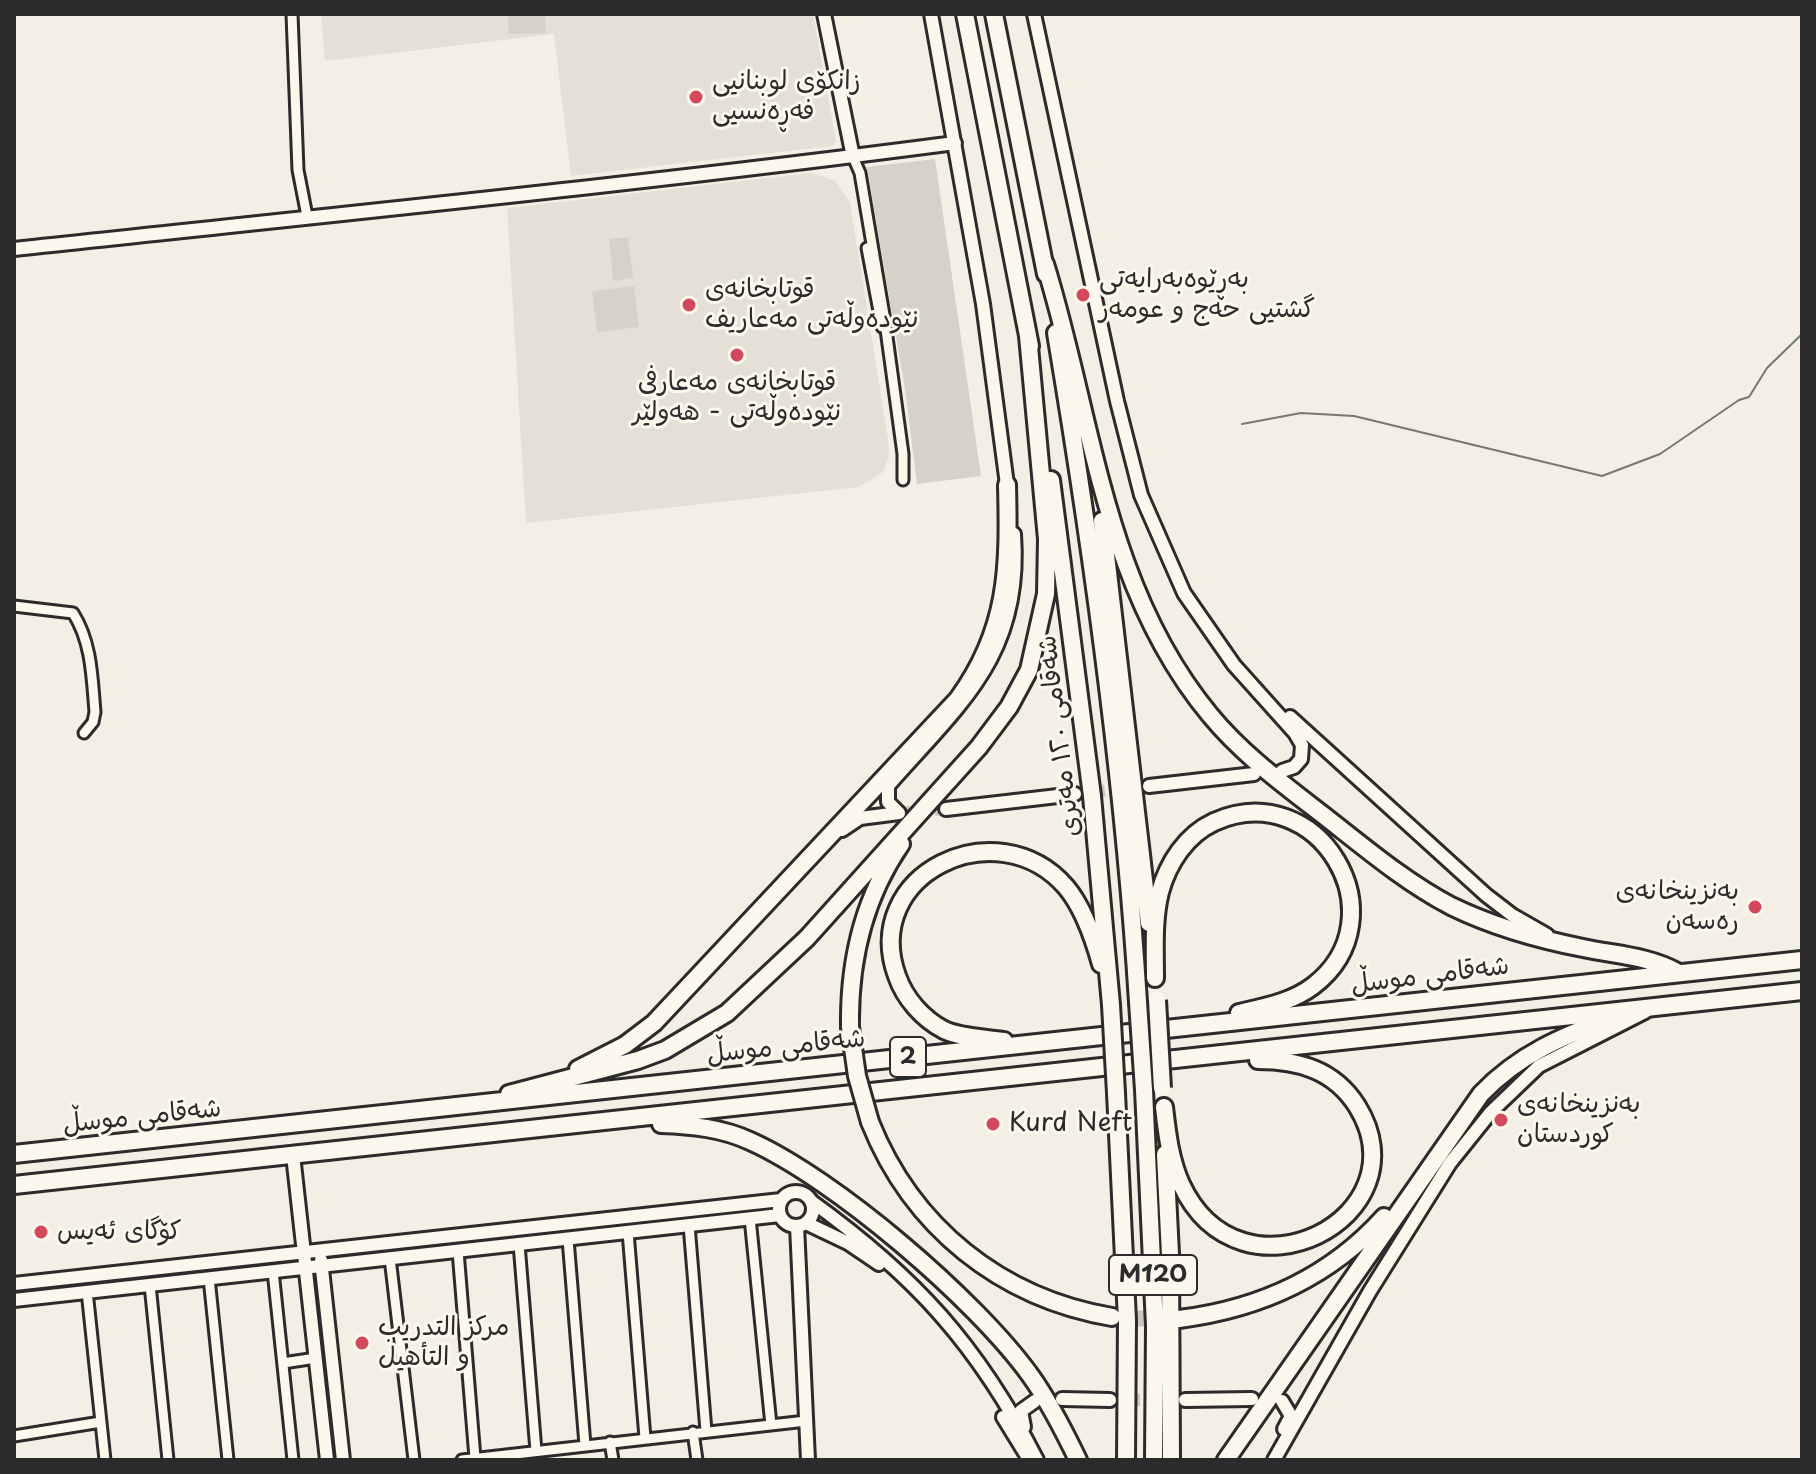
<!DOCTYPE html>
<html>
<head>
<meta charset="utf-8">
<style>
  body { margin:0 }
  #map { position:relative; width:1816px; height:1474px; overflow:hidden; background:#f3efe4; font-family:"Playpen Sans",sans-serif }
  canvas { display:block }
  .frame { position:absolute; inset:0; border:16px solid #2b2b2b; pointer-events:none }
</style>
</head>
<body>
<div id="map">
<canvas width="1816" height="1474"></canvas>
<div class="frame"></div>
</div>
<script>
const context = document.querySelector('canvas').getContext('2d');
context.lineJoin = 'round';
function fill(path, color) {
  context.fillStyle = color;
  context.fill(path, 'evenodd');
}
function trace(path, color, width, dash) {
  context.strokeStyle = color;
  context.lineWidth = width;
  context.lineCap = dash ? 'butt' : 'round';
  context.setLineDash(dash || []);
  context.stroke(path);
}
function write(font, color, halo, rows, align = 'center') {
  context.font = font + ' "Playpen Sans","Playpen Sans Arabic",sans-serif';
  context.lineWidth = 6;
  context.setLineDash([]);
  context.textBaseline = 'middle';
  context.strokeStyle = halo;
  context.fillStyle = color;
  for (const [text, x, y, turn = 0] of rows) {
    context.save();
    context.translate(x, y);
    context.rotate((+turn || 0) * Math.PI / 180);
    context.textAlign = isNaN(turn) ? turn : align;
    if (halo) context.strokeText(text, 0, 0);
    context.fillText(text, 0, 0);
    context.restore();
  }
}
const built = new Path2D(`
  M321,14H813L836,141L832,146L571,176L554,34L325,61Z
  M811,173L836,181L850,203L888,439L889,457L883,472L859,487L526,523L507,208Z`);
const green = new Path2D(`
  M508,14H545L546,33L509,34Z
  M935,159L981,476L917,484L905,389L867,167Z
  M628,237L633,278L613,281L609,239Z
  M634,286L639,327L597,332L592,291Z`);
const stream = new Path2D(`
  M1802,281V309
  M1242,424L1301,413L1354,416L1602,476L1660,454L1739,400L1749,397L1767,368L1802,334`);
const secondaryTunnel = new Path2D(`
  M1075,794L1125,788
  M899,813L946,809
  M1110,1400H1163`);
const highwayTunnel = new Path2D(`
  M1113,1317L1166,1320`);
const street = new Path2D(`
  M292,14L298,170L307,216
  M853,157L860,173L884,315L903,454V480
  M867,248L882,327
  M14,606L73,613C92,643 92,678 95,712L93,722L84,733
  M750,1218L771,1425
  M689,1225L706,1431
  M628,1232L645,1438
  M568,1239L585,1445
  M519,1244L536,1451
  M458,1251L475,1458
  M390,1258L414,1460
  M273,1271L293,1460
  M209,1278L228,1460
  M150,1285L168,1460
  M87,1291L105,1460
  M283,1363L316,1358
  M693,1432L697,1460
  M14,1436L101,1422
  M610,1442L613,1460
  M462,1460L806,1421`);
const secondary = new Path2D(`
  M824,14L853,157
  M931,14L983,304L1008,492
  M1034,14L1117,401L1141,495L1184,593L1234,665L1295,733L1302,745L1301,759L1294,767L1282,771
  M14,249C328,215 642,184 955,143
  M1290,717L1486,895L1512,915L1547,935
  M1149,786L1254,774
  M946,809L1075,794
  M899,813L888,802V786C960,704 1023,655 1014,534
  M842,830L860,818L899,813
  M293,1155L327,1460
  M779 1209a17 17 0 1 1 34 0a17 17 0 1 1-34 0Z
  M811,1201C915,1276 978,1345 1037,1460
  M806,1223L848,1243L879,1264
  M797,1226L808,1460
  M321,1260L343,1460
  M14,1284L781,1200
  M14,1300L780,1215
  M1062,1399L1110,1400
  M1185,1400L1252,1399
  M1282,1401L1291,1416L1284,1429
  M1003,1417L1027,1456
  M1024,1427L1021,1411L1035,1401
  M1274,1460L1370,1291L1450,1163L1491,1112L1539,1066L1645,1012`);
const highway = new Path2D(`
  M965,14L1030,346
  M994,14L1046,274
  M1045,264C1093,418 1103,586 1210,715C1242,754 1283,784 1323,815C1364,847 1405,882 1451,906C1494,927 1537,939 1583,948C1615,955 1648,956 1677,972
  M1056,333C1093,554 1124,778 1138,1002
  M1051,480L1092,796L1111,1005
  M1102,521L1149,923
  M1155,978C1155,949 1153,920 1160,892C1168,863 1186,835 1214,822C1318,775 1403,917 1313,986C1292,1002 1265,1007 1239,1013
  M850,1027C849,962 863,899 901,844
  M1004,1041C986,1038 961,1038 944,1030C923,1019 905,999 897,976C860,874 997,808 1066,887C1083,907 1094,939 1101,964
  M578,1069L625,1045L654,1023L958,699C1009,629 1009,567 1007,485
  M1144,1090L1155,1326L1154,1460
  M1116,1093L1127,1320L1126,1460
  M509,1094L638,1060L665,1050L727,1013L807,938L979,747L1009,707L1029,670L1046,594L1047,539L1028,336
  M1164,1107C1167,1133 1170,1160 1181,1184C1241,1313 1426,1217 1357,1106C1334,1070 1299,1060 1258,1060
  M870,1122C912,1227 1000,1298 1112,1317
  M661,1124C691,1125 722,1128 750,1141C835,1179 975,1299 1030,1375C1049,1401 1064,1431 1078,1460
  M14,1154L1802,960
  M1165,1154L1170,1254L1171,1460
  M14,1185L1802,991
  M1179,1319C1259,1309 1329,1278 1384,1217
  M1226,1460L1481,1094C1519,1054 1563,1036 1614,1017`);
const highwayBridge = new Path2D(`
  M1157,1000L1162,1088
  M1138,1002L1144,1090
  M1111,1005L1116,1093
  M850,1027L857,1076L870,1122`);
const markers = [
  [696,97,8,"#d1495b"],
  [1083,295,8,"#d1495b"],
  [689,305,8,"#d1495b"],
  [737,355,8,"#d1495b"],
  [1755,907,8,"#d1495b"],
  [1501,1120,8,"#d1495b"],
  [993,1124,8,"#d1495b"],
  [41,1232,8,"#d1495b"],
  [362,1343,8,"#d1495b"]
];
const shields = [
  [908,1057,36],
  [1153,1275,88]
];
const shieldNames = [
  ["2",908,1057],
  ["M120",1153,1275]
];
const poiNames = [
  ["زانکۆی لوبنانیی",712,82],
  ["فەڕەنسیی",712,112],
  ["بەڕێوەبەرایەتی",1099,280],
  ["گشتیی حەج و عومەر",1099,310],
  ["قوتابخانەی",705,290],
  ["نێودەوڵەتی مەعاریف",705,320],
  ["قوتابخانەی مەعارفی",737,383,"center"],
  ["نێودەوڵەتی - هەولێر",737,413,"center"],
  ["بەنزینخانەی",1739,892,"right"],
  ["رەسەن",1739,922,"right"],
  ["بەنزینخانەی",1517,1105],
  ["کوردستان",1517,1135],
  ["Kurd Neft",1009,1124],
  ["کۆگای ئەیس",57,1232],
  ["مركز التدريب",378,1328],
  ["و التأهيل",378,1358]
];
const streetNames = [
  ["شەقامی ١٢٠ مەتری",1060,736,-97],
  ["شەقامی موسڵ",1430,976,-7],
  ["شەقامی موسڵ",786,1047,-6],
  ["شەقامی موسڵ",142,1117,-6]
];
fill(built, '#e4e0d6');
fill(green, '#d5d2c9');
trace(stream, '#787772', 2);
trace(secondaryTunnel, '#cbc8bf', 12, [12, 6]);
trace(highwayTunnel, '#cbc8bf', 16, [16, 8]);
trace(street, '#2b2b2b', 15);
trace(secondary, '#2b2b2b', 18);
trace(highway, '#2b2b2b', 22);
trace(street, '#fbf7ec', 9);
trace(secondary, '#fbf7ec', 12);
trace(highway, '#fbf7ec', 16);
trace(highwayBridge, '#2b2b2b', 22, []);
trace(highwayBridge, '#fbf7ec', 16);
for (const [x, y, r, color] of markers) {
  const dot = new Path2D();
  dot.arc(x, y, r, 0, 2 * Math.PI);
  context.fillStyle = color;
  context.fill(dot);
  trace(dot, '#fbf7ec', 3);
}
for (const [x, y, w] of shields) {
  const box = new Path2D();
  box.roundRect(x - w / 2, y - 20, w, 40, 6);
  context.fillStyle = '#fbf7ec';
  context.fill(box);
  trace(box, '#2b2b2b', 2);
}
write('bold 24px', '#2b2b2b', null, shieldNames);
write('26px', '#2b2b2b', '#fbf7ec', poiNames, 'left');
write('26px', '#2b2b2b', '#fbf7ec', streetNames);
</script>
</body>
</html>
